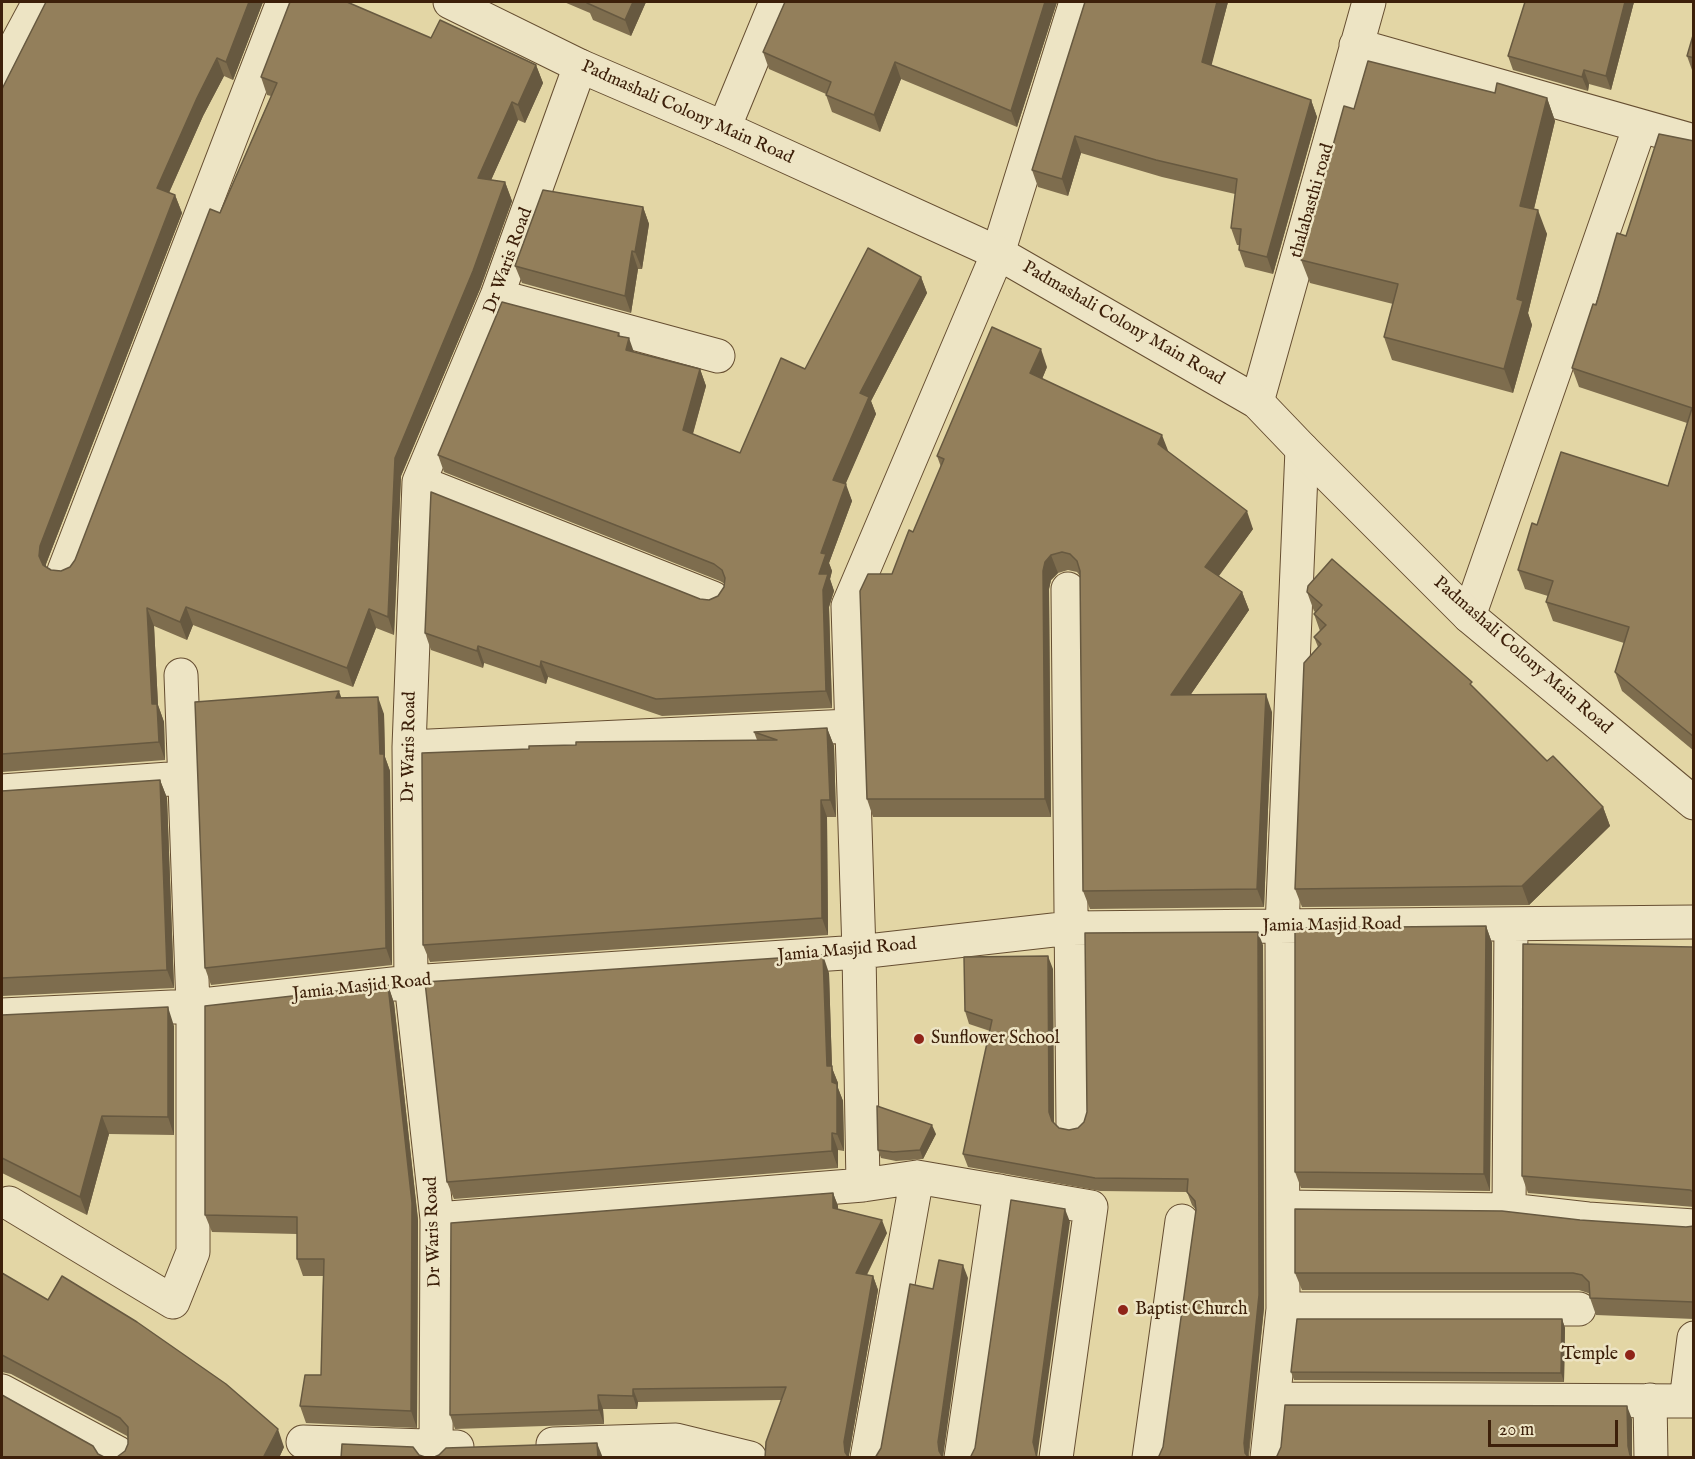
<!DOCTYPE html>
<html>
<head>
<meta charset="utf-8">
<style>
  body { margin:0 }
  #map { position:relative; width:1695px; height:1459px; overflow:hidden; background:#e3d6a5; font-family:"IM FELL English",serif }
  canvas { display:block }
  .frame { position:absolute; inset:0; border:3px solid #3d200a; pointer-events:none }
  .scale { position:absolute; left:1488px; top:1420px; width:130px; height:27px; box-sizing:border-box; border:3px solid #3d200a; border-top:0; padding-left:8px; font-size:18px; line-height:21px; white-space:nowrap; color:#3d200a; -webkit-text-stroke:4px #ede4c4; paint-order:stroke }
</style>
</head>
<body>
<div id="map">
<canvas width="1695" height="1459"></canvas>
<div class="frame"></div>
<div class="scale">20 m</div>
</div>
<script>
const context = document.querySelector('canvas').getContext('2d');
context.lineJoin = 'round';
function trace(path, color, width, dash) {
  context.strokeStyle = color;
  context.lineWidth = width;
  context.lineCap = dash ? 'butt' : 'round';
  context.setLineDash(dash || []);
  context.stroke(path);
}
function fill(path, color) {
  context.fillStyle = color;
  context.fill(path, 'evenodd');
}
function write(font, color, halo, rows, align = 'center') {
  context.font = font + ' "IM FELL English",serif';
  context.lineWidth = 5;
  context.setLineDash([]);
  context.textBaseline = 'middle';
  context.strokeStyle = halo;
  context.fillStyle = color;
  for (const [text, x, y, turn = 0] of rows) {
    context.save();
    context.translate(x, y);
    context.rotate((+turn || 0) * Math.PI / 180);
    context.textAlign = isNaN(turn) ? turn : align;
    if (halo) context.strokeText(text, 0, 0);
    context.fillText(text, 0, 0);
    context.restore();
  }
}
const minor = new Path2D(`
  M1356,45L1694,141
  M2,71L39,2
  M724,128L776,2
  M497,296L718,356
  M1257,402L1369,2
  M419,482L713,598
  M64,571L283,2
  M1068,589L1073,1125
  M1469,616L1640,126
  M409,747L850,726
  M2,791L183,778
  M2,1015L193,1006L411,982L859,952L1071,928L1694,922
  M863,1185L859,952L848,606L998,253L1076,2
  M9,1203L173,1302L193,1252V1006L181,675
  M1283,1207L1509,1210L1588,1219L1694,1226
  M1509,1210L1511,924
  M437,1219L863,1185L917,1177L1091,1207L1056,1458
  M1283,1309H1579
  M2,1391L118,1453L117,1458
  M1275,1399L1694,1401
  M1650,1400L1651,1458
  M1686,1401L1694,1338
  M303,1442L457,1447
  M553,1444L676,1440L750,1458
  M436,1458L437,1219L411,982L409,747L419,482L497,296L580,66
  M867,1458L917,1177
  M961,1458L1000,1191
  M1149,1458L1182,1221
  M1267,1458L1283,1309L1282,927L1302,449`);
const tertiary = new Path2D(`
  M450,2L580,66L724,128L998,253L1257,402L1302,449L1469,616L1694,803`);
const wall = new Path2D(`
  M46,2H263L233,80L224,76L203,116L169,193L175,195L182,213L46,564V567L51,570L61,571L70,567L75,560L220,213L271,96L267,95L261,77L431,38L536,65L543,83L525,123L518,120L491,180L505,182L512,201L480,289L401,476L394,635L376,628L353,687L193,625L187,640L154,626L158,705L164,722L165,760L2,772V89Z
  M564,2H646L631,36L593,20L590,13Z
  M785,2H1057L1017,127L901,79L880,132L832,112L826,95V94L769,69L763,52Z
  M1085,2H1228L1211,65L1311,100L1317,117L1273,274L1245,267L1239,250L1240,245H1237L1231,228L1235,194L1162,177L1081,153L1068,196L1038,187L1032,170Z
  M1525,2H1634L1611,90L1589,84L1588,91L1513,70L1508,56Z
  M1694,32V71L1692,70L1687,56Z
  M1495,93L1547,98L1555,121L1534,209L1547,234L1528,313L1532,325L1513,393L1392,360L1384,337L1393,304L1310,283L1301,260L1354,109Z
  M1694,141V751L1622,691L1615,672L1624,643L1553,621L1546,602L1548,596L1525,589L1518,570L1537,525L1668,486L1687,423L1579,387L1572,368L1596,305L1626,236Z
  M643,207L649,224L642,269H638L631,313L522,283L515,266Z
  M921,277L927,293L871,401L876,414L845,484L852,501L829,563L832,571L830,579L834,591L829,607L832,708L662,716L548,677L546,684L484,663L483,668L431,650L425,633L700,599L709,600L718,596L724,587L725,584L720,581L444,472L438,455L619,333L620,336L634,352L700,369L706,386L693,434L740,453L805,369Z
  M1047,367L1042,379L1169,452L1253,529L1219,576L1242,592L1249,610L1191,694L1272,712L1264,907L1090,909L1083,891L1080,576L1077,572L1068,570L1058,573L1051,580L1049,589L1051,817H873L867,799L892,574L913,532L941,467L937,456Z
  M1307,592L1474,688L1547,761L1603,807L1610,826L1529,905L1302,907L1295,889L1318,647L1314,637L1320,631L1314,614L1315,612L1314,611Z
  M342,698L384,714L385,757L390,771L392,965L211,985L205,968Z
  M827,728L834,746L836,817H827L828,935L430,962L423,945L757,740L754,732Z
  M160,780L167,798L174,988L2,996V791Z
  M1486,926L1492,943L1490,1191L1301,1188L1295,1172Z
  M1263,945L1264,1308L1249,1457L1159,1456L1163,1447L1196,1210L1192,1205L1187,1192L1100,1191L968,1167L963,1154L990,1031L969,1024L965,1011L1053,969L1054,1123L1059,1128L1069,1130L1078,1128Z
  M1694,947V1207L1528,1193L1522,1176Z
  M829,973L832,1068L838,1083V1088L843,1101L844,1151L838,1150V1168L454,1199L447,1182Z
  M388,985L394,1003L418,1220L417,1428L306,1423L300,1406L321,1375L323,1276H303L297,1259V1234L212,1232L205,1215Z
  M2,1015L174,1026V1135L109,1134L87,1215L2,1173Z
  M936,1134L923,1159L896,1161L881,1158L878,1150Z
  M833,1193L838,1206V1209L887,1233L867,1275L873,1276L878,1290L849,1455V1458L781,1400L638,1402L637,1409H603L604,1424L455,1429L450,1415Z
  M1580,1220L1686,1227L1694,1226V1319L1596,1315L1590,1298V1294L1588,1293L1579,1290H1302L1295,1273Z
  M2,1274L284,1447L279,1458H107L117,1457L125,1451L128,1444V1438L127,1436L11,1374L2,1372Z
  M1562,1319L1565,1328L1564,1382L1294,1380L1291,1372Z`);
const shadedWall = new Path2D(`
  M249,2H263L233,80L226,62Z
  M633,2H646L631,36L625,20Z
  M1045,2H1057L1017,127L1011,111Z
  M1217,2H1228L1208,79L1202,62Z
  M1625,2H1634L1611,90L1606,76Z
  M217,58L224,76L203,116L163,206L157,188L197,98Z
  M895,62L901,79L880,132L874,115Z
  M536,65L543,83L525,123L518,105Z
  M1584,70L1589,84L1588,91L1582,77Z
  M1547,98L1555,121L1529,229L1520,206Z
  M1311,100L1317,117L1273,274L1267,257Z
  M512,102L518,120L484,196L478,178Z
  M1075,136L1081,153L1068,196L1062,179Z
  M505,182L512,201L480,289L401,476L394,635L388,617L395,458Z
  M175,195L182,213L46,564V574L39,556L40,546Z
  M643,207L649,224L642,269L635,252Z
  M1538,210L1547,234L1528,313L1532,325L1513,393L1504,369L1517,299Z
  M632,251L638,269L631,313L625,296Z
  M921,277L927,293L871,401L876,414L840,497L833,480L860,393Z
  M629,338L635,355L626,350Z
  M1041,349L1047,367L1037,391L1030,373Z
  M700,369L706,386L689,447L683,430Z
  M1162,435L1169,453L1158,444Z
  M846,484L852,501L829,563L832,571L830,579L834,591L829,607L832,708L826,691L819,574L821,553Z
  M1247,511L1253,529L1212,585L1205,567Z
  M1051,555L1058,573L1051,580L1049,589L1051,817L1045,799L1043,571L1045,562Z
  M1242,592L1249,610L1178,713L1171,695Z
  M186,607L193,625L187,640L180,622Z
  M147,608L154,626L158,705L164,722L165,760L159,742L152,704Z
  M369,609L376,628L353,687L347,668Z
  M478,646L484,663L483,668L477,651Z
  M541,661L548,677L546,684L540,667Z
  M339,691L345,708L336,698Z
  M1266,694L1272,712L1264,907L1257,889Z
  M378,697L384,714L385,757L390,771L392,965L386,948Z
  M827,728L834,746L836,817L830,800Z
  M160,780L167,798L174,988L167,970Z
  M821,800L827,817L828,935L822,918Z
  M1603,807L1610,826L1529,905L1522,886Z
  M1486,926L1492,943L1490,1191L1484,1174Z
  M1258,932L1263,945L1264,1308L1248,1456L1245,1453L1244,1443Z
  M823,955L829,973L832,1068L838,1083V1088L843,1101L844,1151L837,1134L827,1066Z
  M1048,956L1053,969L1054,1125L1052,1121L1049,1112Z
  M388,985L394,1003L418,1220L417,1428L411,1411Z
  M168,1007L174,1026V1135L168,1117Z
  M102,1116L109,1134L87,1215L80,1197Z
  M932,1125L936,1134L923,1159L920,1150Z
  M832,1133L838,1150V1168L832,1151Z
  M833,1193L838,1206V1221L833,1208Z
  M1065,1209L1070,1222L1037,1458L1033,1442Z
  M882,1220L887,1233L861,1286L856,1273Z
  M963,1265L968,1278L943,1458L939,1451L938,1442Z
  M873,1276L878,1290L849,1455V1458L845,1452L844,1442Z
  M1562,1319L1565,1328L1564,1382L1561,1373Z
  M633,1389L638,1402L637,1409L633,1396Z
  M598,1395L603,1409L604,1424L599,1410Z
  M1627,1406L1632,1419V1458H1631L1628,1446Z
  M278,1429L284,1447L279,1458H263Z
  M597,1443L603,1458H598Z`);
const building = new Path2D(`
  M46,2H249L226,62L217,58L197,98L157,188L175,195L40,546L39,556L43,565L51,570L61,571L70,567L75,560L210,209L220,213L277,83L261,77L290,2H347L431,38L440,20L536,65L518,105L512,102L478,178L505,182L473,271L395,458L388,617L369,609L347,668L186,607L180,622L147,608L152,704H157L159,742L2,754V89Z
  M587,2H633L625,20L587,3Z
  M785,2H1045L1011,111L895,62L874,115L826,95L831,82L763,52Z
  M1085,2H1217L1202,62L1311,100L1267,257L1239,250L1241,229L1231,228L1237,179L1156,160L1075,136L1062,179L1032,170Z
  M1525,2H1625L1606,76L1584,70L1582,77L1508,56Z
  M1694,32V58L1687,56Z
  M1368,61L1495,93L1497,83L1547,98L1520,206L1538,210L1517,299L1523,301L1504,369L1384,337L1398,284L1301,260L1344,106L1354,109Z
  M1659,134L1694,141V737L1615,672L1629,627L1546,602L1553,581L1518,570L1532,523L1537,525L1561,452L1668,486L1692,408L1572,368L1593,304L1596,305L1617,233L1626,236Z
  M543,190L643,207L635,252L632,251L625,296L515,266Z
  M868,248L921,277L860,393L869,397L833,480L846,484L821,553L826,554L819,574H828L823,590L826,691L656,699L541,661L540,667L478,646L477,651L425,633L431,492L700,599L709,600L718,596L724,587L725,578L722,570L714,564L438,455L502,302L619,333L618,336L629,338L626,350L700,369L683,430L740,453L781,358L805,369Z
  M992,327L1041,349L1030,373L1162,435L1158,444L1247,511L1205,567L1242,592L1171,695L1266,694L1257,889L1083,891L1080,571L1077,561L1070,554L1062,552L1051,555L1045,562L1043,571L1045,799H867L860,591L868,574H892L909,530L913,532L944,459L937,456Z
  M1332,559L1472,682L1470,684L1547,761L1553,756L1603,807L1522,886L1295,889L1304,663L1321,644L1314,637L1326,625L1314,614L1322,605L1307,592L1308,586Z
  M339,691L336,698L378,697L380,754H384L386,948L205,968L195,702Z
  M827,728L830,800H821L822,918L423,945L422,753L529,749V746L576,745V742L777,740L754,732Z
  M160,780L167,970L2,978V791Z
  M1486,926L1484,1174L1295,1172V928Z
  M1258,932L1259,1295L1244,1443L1245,1453L1249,1458H1157L1159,1456L1163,1447L1196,1210L1195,1201L1187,1192L1188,1179L1095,1178L963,1154L992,1020L965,1011L964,957L1048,956L1049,1112L1052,1121L1059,1128L1069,1130L1078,1128L1084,1122L1087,1112L1085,933Z
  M1523,944L1694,947V1192L1690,1190L1522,1176Z
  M823,955L827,1066H832V1082L837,1084V1134L832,1133V1151L447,1182L425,982Z
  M388,985L412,1203L411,1411L300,1406L305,1375H321L324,1259H297V1217L205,1215V1006Z
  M168,1007V1117L102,1116L80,1197L2,1158V1015Z
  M877,1106L932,1125L920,1150L893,1152L878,1150Z
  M833,1193V1208L882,1220L856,1273L873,1276L844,1442L845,1452L849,1458H765L766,1442L786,1387L633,1389V1396L598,1395L599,1410L450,1415L451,1223Z
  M1011,1200L1065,1209L1033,1442L1037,1458H970L975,1448Z
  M1295,1209L1502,1211L1580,1220L1686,1227L1694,1226V1302L1590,1298L1589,1282L1582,1275L1573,1273H1295Z
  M939,1260L963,1265L938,1442L939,1451L943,1458H875L881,1448L910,1284L933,1289Z
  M2,1273L48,1300L62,1276L137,1322L226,1384L278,1429L263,1458H107L117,1457L125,1451L128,1444V1427L120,1418L2,1355Z
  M1297,1319H1562L1561,1373L1291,1372Z
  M2,1395L93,1446L98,1454L106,1458H2Z
  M1285,1405L1627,1406L1628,1446L1630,1455L1634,1458H1275L1277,1456L1281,1447Z
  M597,1443L598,1458H432L439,1455L446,1448Z
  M342,1444L413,1447L419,1455L428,1458H341Z`);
const markers = [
  [919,1039,6,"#8f2418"],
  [1123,1310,6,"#8f2418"],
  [1630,1355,6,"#8f2418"]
];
const streetNames = [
  ["Padmashali Colony Main Road",687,113,24],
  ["thalabasthi road",1313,201,-74],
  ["Dr Waris Road",509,261,-70],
  ["Padmashali Colony Main Road",1123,324,30],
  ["Padmashali Colony Main Road",1522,656,41],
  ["Dr Waris Road",410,747,-89],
  ["Jamia Masjid Road",1332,926,-1],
  ["Jamia Masjid Road",847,951,-5],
  ["Jamia Masjid Road",362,988,-6],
  ["Dr Waris Road",434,1232,-92]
];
const poiNames = [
  ["Sunflower School",931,1039],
  ["Baptist Church",1135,1310],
  ["Temple",1618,1355,"right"]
];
trace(minor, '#664e31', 35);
trace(tertiary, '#664e31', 35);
trace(minor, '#ede4c4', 33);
trace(tertiary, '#ede4c4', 33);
fill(wall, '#7e6d4e');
fill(shadedWall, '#675940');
fill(building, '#937f5b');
trace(building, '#675940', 1.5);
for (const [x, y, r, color] of markers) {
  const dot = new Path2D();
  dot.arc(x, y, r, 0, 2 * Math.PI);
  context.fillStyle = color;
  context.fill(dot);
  trace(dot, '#ede4c4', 2);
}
write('18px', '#3d200a', '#ede4c4', streetNames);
write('18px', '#3d200a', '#ede4c4', poiNames, 'left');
</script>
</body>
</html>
